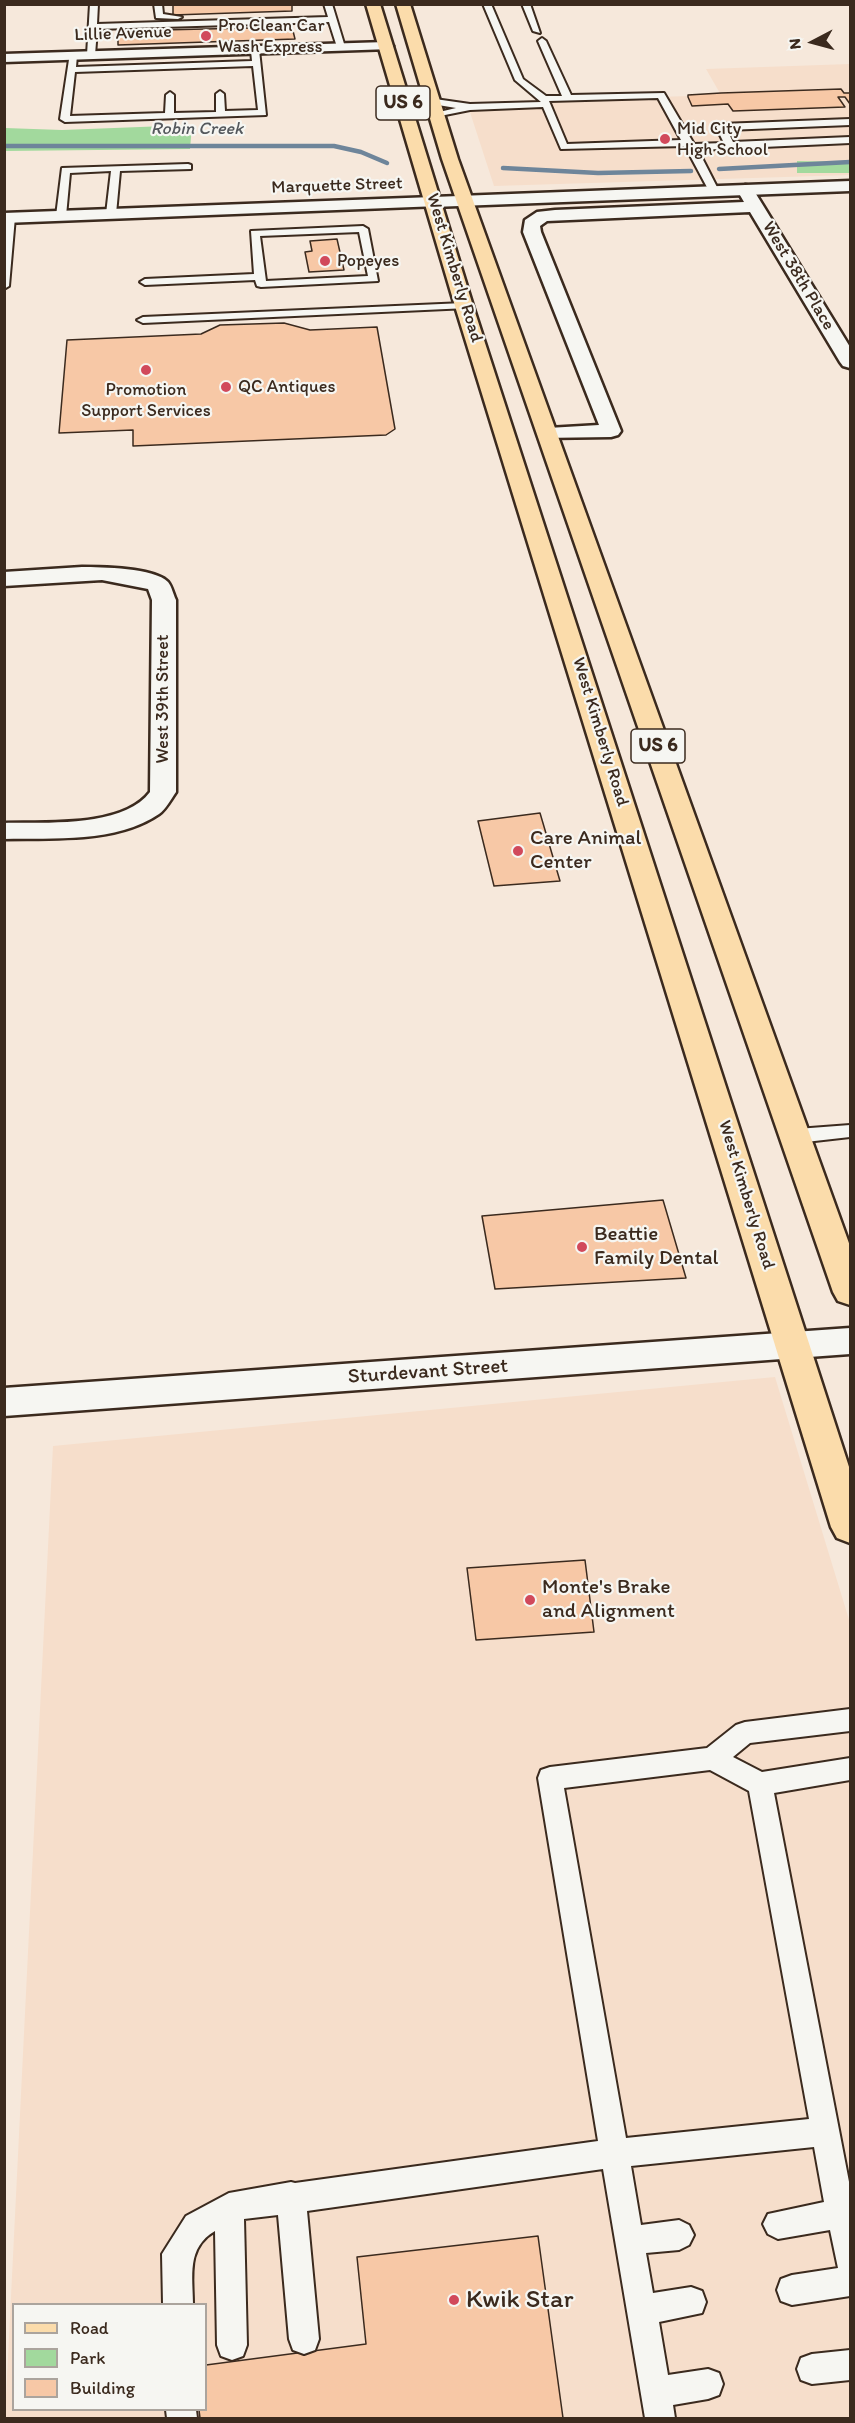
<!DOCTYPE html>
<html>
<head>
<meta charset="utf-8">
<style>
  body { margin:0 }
  #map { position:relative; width:855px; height:2423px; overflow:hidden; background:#f6e8db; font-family:Itim,sans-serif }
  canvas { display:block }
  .frame { position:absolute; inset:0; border:6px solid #3b2a1e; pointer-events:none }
  .legend { position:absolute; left:12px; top:2303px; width:195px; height:108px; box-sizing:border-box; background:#f6f6f2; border:2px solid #aba49d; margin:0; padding:8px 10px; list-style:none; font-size:18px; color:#3b2a1e }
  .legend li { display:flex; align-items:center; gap:12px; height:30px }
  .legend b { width:30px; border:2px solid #aba49d }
  .north { position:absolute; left:783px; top:12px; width:60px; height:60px; -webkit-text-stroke:4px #f6f6f2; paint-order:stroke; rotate:264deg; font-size:16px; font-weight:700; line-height:24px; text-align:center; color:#3b2a1e }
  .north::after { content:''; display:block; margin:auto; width:21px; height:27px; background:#3b2a1e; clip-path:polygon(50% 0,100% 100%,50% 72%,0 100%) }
</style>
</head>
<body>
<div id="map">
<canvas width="855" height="2423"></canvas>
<div class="frame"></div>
<ul class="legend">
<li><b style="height:8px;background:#fbdcab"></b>Road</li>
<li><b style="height:16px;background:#a2d99d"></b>Park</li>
<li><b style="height:16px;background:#f7c8a6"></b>Building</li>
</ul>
<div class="north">N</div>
</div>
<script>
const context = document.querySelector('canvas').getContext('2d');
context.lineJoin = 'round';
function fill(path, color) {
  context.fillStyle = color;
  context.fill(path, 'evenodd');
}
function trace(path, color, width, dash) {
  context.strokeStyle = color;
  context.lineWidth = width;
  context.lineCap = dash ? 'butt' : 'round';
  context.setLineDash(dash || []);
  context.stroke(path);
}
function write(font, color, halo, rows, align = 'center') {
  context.font = font + ' Itim,sans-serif';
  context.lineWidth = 4.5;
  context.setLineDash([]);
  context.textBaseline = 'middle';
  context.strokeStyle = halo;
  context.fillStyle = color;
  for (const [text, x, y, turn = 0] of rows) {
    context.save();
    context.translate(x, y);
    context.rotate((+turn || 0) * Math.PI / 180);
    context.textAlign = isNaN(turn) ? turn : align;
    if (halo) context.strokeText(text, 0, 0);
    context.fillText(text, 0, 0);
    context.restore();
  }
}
const built = new Path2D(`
  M850,64V175L494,186L467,103L721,95L706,69Z
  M775,1377L850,1623V2418H5L53,1446ZM14,2304H206V2410H14Z`);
const green = new Path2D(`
  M192,125L190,149L5,151V128L62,130Z
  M797,161L850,162V173H797Z`);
const stream = new Path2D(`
  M4,146H334L361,152L387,163
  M503,168L598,173L691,171
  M719,169L850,162`);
const building = new Path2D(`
  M173,4H292V11L173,15Z
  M292,27L295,39L118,45V31Z
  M841,89L844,93H850V104L845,97H838L845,107L733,111L728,104L692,106L688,97V95L721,93Z
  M337,239L344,270L309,272L305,252L312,251L310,241Z
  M284,323L310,330L377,327L395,429L386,435L133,446V430L59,433L67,340L201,334L220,325Z
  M540,813L560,881L494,886L478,821Z
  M663,1200L686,1278L495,1289L482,1216Z
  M585,1560L594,1632L476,1640L467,1568Z
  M538,2236L563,2418H200L199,2410H206V2365L366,2344L357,2257Z`);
const service = new Path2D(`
  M90,4H98L97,24L328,17L324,4H332L345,47L341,50L337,47L329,22L97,29L95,55L91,58L87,55Z
  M154,4H162L163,14L182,17L178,19L156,18Z
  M483,4H491L523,79L546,96H562L538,41L542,38L546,41L571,95L664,93L694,144L724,143L716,127L721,124L850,119V125L727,130L733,142L850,137V143L698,150L719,191L714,194L709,191L685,146L561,149L543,107L470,110L435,117V113L456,108L432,104V100L435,99L470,104L541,102L515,80ZM658,98L681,140L567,144L549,101Z
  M522,4H530L540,33L533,31Z
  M255,47L259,50L266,115L65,122L60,119L70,53L77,55L76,67L252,61L251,50ZM253,66L258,110L225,111L224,94L220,91L216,94V112L174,113V95L170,92L166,95L165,113L70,116L75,72Z
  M188,164L191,165V169L120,171L116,214L111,217L106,214L111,171L70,173L66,216L61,219L56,216L62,168Z
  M10,214L15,217L9,286L4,289V222L5,217Z
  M363,226L368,229L378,281L261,287L257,286L255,280L145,285L140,282L145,279L254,274L251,231ZM359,232L368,276L266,281L260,236Z
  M464,303L469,306L468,308L143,323L137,320L143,317Z
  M850,1125V1137L797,1143L790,1141L788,1136L790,1131L797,1129Z
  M850,1709V1731L750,1743L733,1757L762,1772L850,1758V1780L774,1793L850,2187V2296L792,2305L781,2301L777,2290L781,2279L792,2275L838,2268L830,2230L778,2239L768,2234L763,2224L768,2214L824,2202L814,2147L631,2166L641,2225L679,2220L689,2225L694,2235L689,2245L679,2250L646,2253L653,2293L691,2287L702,2291L706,2302L702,2313L659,2322L668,2375L708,2369L719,2373L723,2384L719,2395L708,2399L673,2405L675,2418H645L603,2169L307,2211L319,2339L315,2350L304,2354L293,2350L289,2339L278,2215L244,2219L247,2345L243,2356L232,2360L221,2356L217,2345L215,2231C186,2248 193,2276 193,2304H163L162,2254L186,2216L229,2193L291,2182L295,2183L598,2141L538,1778L541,1770L550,1767L707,1748L736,1725L745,1722ZM710,1770L749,1791L809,2119L626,2138L564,1788Z
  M850,2350V2380L812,2384L801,2380L797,2369L801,2358L812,2354Z
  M166,2410H196L197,2418H167Z`);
const minor = new Path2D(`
  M386,42L393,46L391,49L4,62V54Z
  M745,185L751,186L764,207L850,347V368L843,366L840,362L750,212L547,221L540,226L541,232L621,431L618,435L611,437L541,438L538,434L541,430L548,428L599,425L523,232L525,220L537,212L555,210L744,202L737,190Z
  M82,567C101,567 155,568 168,582C172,587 173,594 176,600V792C171,799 166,809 159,814C117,843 53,838 4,839V823C45,822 123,828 150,792L152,600L148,589L102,580L4,586V572Z
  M850,1328V1354L4,1416V1388Z`);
const tertiary = new Path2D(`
  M433,197L439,198L441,202L439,206L4,223V213Z`);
const secondary = new Path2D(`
  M850,181V191L433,207L425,202L433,197Z`);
const primary = new Path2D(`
  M366,4H380L473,306L850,1470V1543L837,1538L831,1527L455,306Z
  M396,4H410L458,159L850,1246V1305L838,1301L833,1292L442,159Z`);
const markers = [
  [206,36,6,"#d1495b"],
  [665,139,6,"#d1495b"],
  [325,261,6,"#d1495b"],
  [146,370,6,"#d1495b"],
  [226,387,6,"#d1495b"],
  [518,851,6,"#d1495b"],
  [582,1247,6,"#d1495b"],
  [530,1600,6,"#d1495b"],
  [454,2300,6,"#d1495b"]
];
const farPoinames = [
  ["Pro Clean Car",218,26],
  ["Wash Express",218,47],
  ["Mid City",677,129],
  ["High School",677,150],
  ["Popeyes",337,261],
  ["QC Antiques",238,387],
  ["Promotion",146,390,"center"],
  ["Support Services",146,411,"center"]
];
const farStreetnames = [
  ["Lillie Avenue",123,34,-2],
  ["Marquette Street",337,186,-2],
  ["West Kimberly Road",454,268,73],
  ["West 38th Place",798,276,59],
  ["West 39th Street",163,699,-90],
  ["West Kimberly Road",600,732,73],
  ["West Kimberly Road",746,1195,73]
];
const farWaternames = [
  ["Robin Creek",197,129]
];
const shields = [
  [403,103,54],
  [658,746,54]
];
const shieldNames = [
  ["US 6",403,103],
  ["US 6",658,746]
];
const poiNames = [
  ["Care Animal",530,839],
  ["Center",530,863],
  ["Beattie",594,1235],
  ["Family Dental",594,1259],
  ["Monte's Brake",542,1588],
  ["and Alignment",542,1612]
];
const streetNames = [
  ["Sturdevant Street",428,1372,-4]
];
const nearPoinames = [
  ["Kwik Star",466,2300]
];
fill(built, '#f6decb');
fill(green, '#a2d99d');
trace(stream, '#6e859a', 4.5);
fill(building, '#f7c8a6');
trace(building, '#3b2a1e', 1.5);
trace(service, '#3b2a1e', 4);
trace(minor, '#3b2a1e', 5);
trace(tertiary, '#3b2a1e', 5);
trace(secondary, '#3b2a1e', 5);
trace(primary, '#3b2a1e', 5);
fill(service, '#f6f6f2');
fill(minor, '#f6f6f2');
fill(tertiary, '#f6f6f2');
fill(secondary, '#f6f6f2');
fill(primary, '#fbdcab');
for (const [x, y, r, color] of markers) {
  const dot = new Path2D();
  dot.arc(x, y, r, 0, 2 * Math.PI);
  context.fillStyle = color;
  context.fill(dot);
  trace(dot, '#f6f6f2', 2);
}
write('18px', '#3b2a1e', '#f6f6f2', farPoinames, 'left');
write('18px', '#3b2a1e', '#f6f6f2', farStreetnames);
write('italic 18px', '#54585c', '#f6f6f2', farWaternames);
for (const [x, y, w] of shields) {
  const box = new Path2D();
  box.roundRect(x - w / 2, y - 17, w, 34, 4.5);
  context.fillStyle = '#f6f6f2';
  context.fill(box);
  trace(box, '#3b2a1e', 1.5);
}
write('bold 20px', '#3b2a1e', null, shieldNames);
write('21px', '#3b2a1e', '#f6f6f2', poiNames, 'left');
write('21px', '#3b2a1e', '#f6f6f2', streetNames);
write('26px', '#3b2a1e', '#f6f6f2', nearPoinames, 'left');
</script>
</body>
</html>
